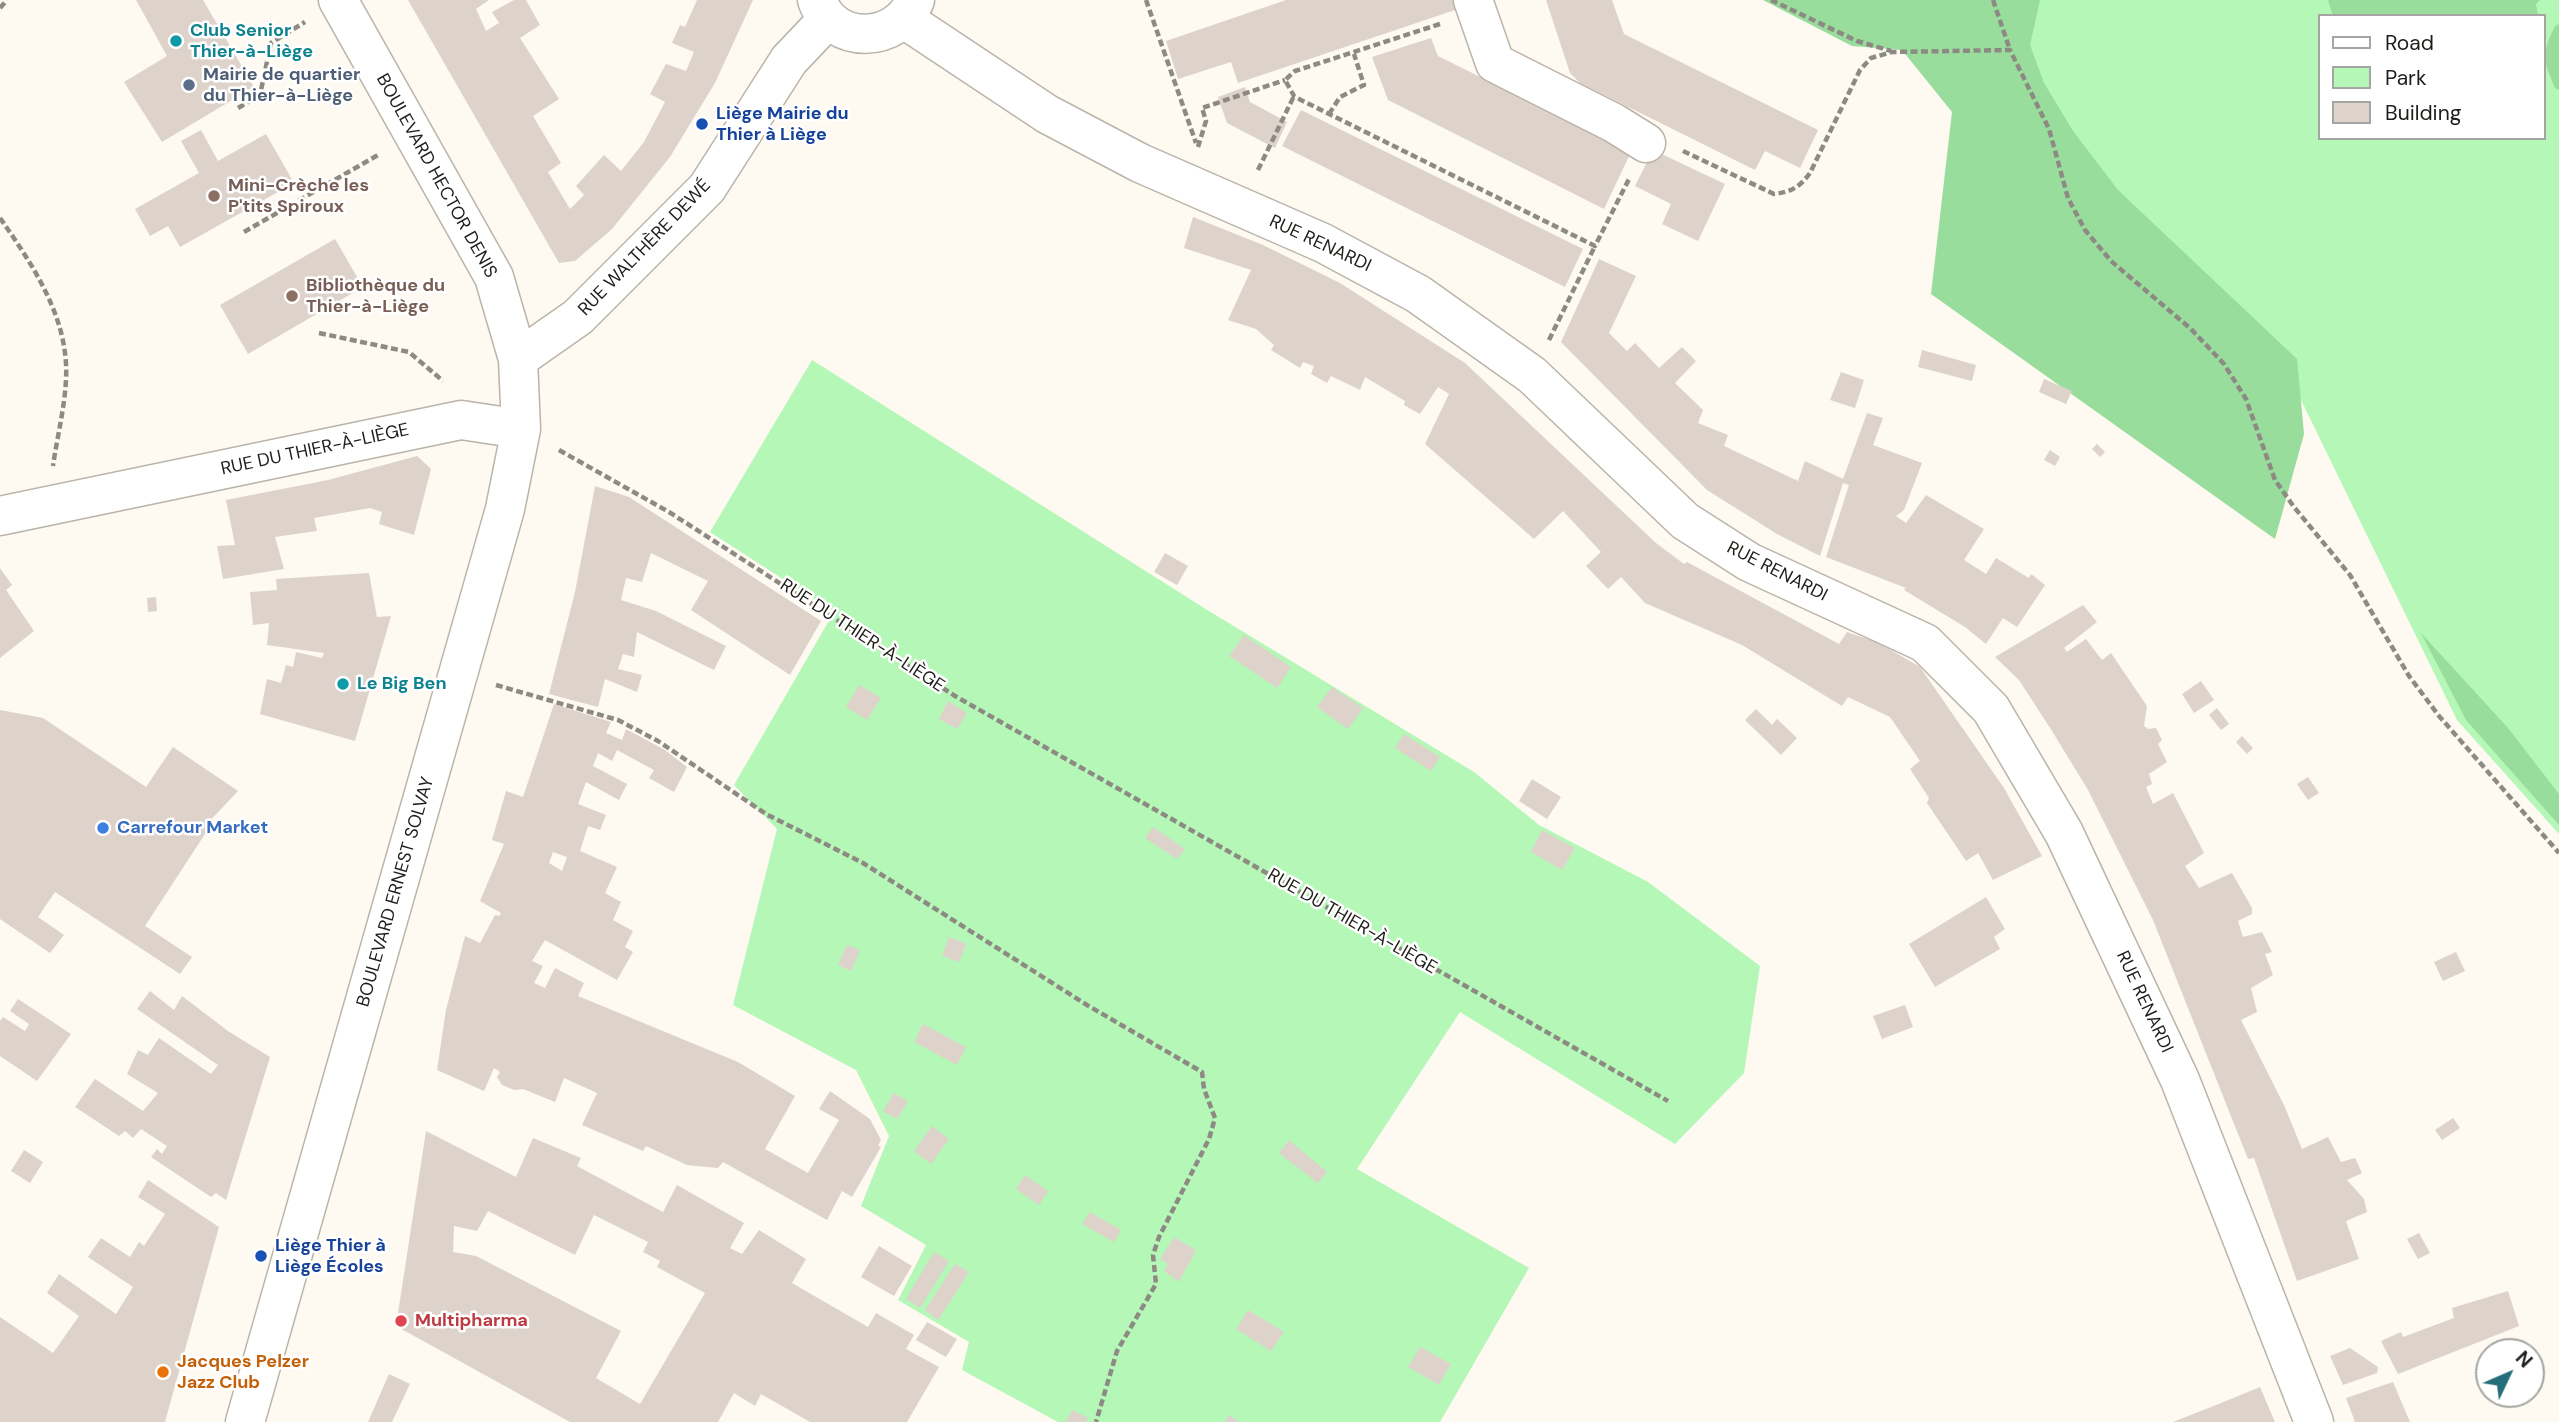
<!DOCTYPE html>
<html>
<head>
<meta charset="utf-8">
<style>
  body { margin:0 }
  #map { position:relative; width:2559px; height:1422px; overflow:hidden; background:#fef9f1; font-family:"DM Sans",sans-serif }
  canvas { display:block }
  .legend { position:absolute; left:2318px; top:14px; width:228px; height:126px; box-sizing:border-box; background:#fff; border:2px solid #a5a5a3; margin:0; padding:9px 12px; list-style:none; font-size:21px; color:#1f1d19 }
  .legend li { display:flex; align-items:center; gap:14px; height:35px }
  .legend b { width:35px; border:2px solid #a5a5a3 }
  .north { position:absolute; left:2475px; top:1338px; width:70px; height:70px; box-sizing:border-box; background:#fff; border:2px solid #a5a5a3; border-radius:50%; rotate:46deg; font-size:19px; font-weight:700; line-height:28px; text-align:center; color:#1f1d19 }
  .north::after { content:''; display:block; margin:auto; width:24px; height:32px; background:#266d7a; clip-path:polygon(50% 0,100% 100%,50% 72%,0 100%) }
</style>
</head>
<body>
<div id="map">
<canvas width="2559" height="1422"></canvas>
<ul class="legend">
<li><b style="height:9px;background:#fff"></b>Road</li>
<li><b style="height:19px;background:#b4f7b7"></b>Park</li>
<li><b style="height:19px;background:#ded3cb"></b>Building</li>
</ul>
<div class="north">N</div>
</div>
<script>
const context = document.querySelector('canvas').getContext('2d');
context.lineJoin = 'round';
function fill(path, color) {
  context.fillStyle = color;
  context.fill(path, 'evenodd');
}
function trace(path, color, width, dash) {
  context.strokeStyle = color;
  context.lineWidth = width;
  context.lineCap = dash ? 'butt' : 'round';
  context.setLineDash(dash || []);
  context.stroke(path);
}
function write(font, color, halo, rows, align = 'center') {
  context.font = font + ' "DM Sans",sans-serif';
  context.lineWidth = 5;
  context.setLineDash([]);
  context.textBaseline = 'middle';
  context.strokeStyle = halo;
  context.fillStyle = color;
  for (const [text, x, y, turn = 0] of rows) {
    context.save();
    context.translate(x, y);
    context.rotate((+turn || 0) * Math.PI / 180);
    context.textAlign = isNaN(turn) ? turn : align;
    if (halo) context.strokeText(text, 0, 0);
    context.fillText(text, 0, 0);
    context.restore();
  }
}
const green = new Path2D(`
  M1957,0H2559V834L2457,720L2283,363L2078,223ZM2319,16H2543V138H2319Z
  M812,360L1204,608L1474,772L1539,825L1648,882L1760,966L1744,1073L1675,1144L1460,1012L1357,1169L1529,1268L1440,1422H1058L962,1370L969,1342L898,1300L926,1245L861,1206L889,1136L856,1070L733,1005L777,829L734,785L834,612L710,532Z`);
const forest = new Path2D(`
  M1763,0H2040L2030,45L2044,83L2073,131L2118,190L2297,359L2304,434L2275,539L1931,294L1952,112L1902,50L1852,46Z
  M2328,0H2540L2536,4L2538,16H2333Z
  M2559,24V90L2555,88C2543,59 2541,55 2555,26Z
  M2421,633L2508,728L2559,794V825L2466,720Z`);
const building = new Path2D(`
  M136,0H203L254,87L162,142L124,82L167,56Z
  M408,0H489L476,9L486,31L499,23L492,12L514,0H526L540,25L520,38L559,99L533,116L561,163L548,172L570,209L584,195L576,186L604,155L621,171L644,142L665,102L650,94L666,64L686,71L694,52L672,43L680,25L685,27L697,0H753L715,83L670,157L612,229L575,261L559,263Z
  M1286,0H1461L1464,7L1238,83L1231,62L1178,79L1166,41Z
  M1546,0H1612L1624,34L1818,130L1800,168L1765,151L1755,170L1580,83L1570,73Z
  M1431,38L1438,56L1631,152L1604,209L1388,100L1372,57Z
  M1245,87L1250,102L1287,122L1275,148L1227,123L1218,97Z
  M1301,110L1583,249L1565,287L1282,146Z
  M201,130L218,161L266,134L294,183L180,247L168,226L150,236L135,209L199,173L181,141Z
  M1653,150L1725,184L1698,241L1662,224L1671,204L1635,186Z
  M1193,217L1263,245L1340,283L1465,363L1656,543L1684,564L1687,562L1839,644L1847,632L1879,643L1920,667L2004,788L2042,856L1993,880L1978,853L1966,861L1927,803L1929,798L1910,769L1920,761L1890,717L1848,697L1842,706L1742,645L1645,603L1621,577L1608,589L1586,566L1601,552L1563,511L1534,539L1425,444L1449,394L1438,387L1420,414L1404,405L1405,401L1365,377L1360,390L1331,376L1327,383L1311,374L1314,366L1303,362L1300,368L1271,350L1274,345L1256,329L1228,320L1251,270L1184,248Z
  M335,239L363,287L248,354L220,305Z
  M1599,259L1636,276L1609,333L1627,351L1635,343L1659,368L1682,347L1696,361L1675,383L1703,410L1698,423L1728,435L1724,446L1798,481L1805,461L1843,479L1867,413L1883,418L1873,445L1922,463L1904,510L1896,516L1906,523L1926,495L1984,529L1964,560L1986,574L1996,558L2029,578L2031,574L2045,585L2017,627L2003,618L1986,644L1965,627L1904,590L1906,588L1826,557L1849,485L1843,483L1820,556L1777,534L1707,490L1561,342Z
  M1922,350L1976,365L1972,381L1918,367Z
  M1841,372L1864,380L1855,408L1830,400Z
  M2044,379L2072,391L2066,404L2039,392Z
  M2097,444L2105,452L2100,457L2092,449Z
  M2050,450L2060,457L2055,466L2044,460Z
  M417,456L431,469L414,535L379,524L382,512L370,508L314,518L317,531L275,537L284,569L223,579L217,546L235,545L226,500L328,480Z
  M595,486L629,497L821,621L790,675L691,610L708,581L651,553L642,582L626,578L621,600L656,611L726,646L714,670L637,632L634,657L623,654L618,669L642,675L637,692L605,679L598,707L549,694L575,592Z
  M1165,553L1188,566L1177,585L1154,572Z
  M0,568L12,585L6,590L34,631L0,658Z
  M369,573L377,617L391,616L355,741L260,714L267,679L281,683L286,665L293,667L296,652L322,658L324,653L267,645L269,623L253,625L250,592L277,590L276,579Z
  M156,597L157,611L148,612L147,598Z
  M2083,605L2097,622L2064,648L2067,652L2086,639L2102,660L2111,653L2147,706L2144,726L2148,729L2156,728L2162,740L2158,744L2167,762L2149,774L2152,784L2146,787L2153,804L2173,793L2204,853L2185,866L2199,888L2232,873L2252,908V914L2238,921L2243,937L2262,932L2272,952L2265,954L2273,975L2251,988L2257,1012L2241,1020L2284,1105L2302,1149L2328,1137L2341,1162L2355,1158L2362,1173L2347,1180L2364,1199L2367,1212L2346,1221L2359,1259L2297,1281L2254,1158L2248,1159L2153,920L2088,790L2052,731L2019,680L1995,657Z
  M1244,635L1291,667L1277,688L1229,656Z
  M2201,681L2214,700L2194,713L2182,694Z
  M859,685L881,698L867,720L846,707Z
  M1332,687L1363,708L1348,729L1317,707Z
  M948,701L967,713L957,729L939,719Z
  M554,704L611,722L606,733L622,740L626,729L665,750L687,767L674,792L649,778L654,770L617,750L612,761L598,753L593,766L627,784L619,800L586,782L578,804L606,815L600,830L588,826L580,851L617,867L605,893L621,902L613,920L633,931L625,947L633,952L617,980L545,940L532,961L543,966L534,983L545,988L555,968L584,983L578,996L738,1062L795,1096L765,1149L808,1173L839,1120L819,1109L830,1091L870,1119L881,1140L878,1146L881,1147L852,1197L842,1191L827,1220L723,1162L718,1168L687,1165L646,1146L643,1151L582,1125L597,1093L564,1078L555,1102L523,1089L514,1090L502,1085L497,1077L500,1072L494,1068L484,1091L437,1070L446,1010L465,936L480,943L495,915L499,916L501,913L480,901L504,844L492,840L506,791L523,797ZM553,852L567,857L562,871L549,863Z
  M2217,708L2229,724L2221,730L2209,715Z
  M1756,709L1772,725L1777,719L1797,738L1781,755L1745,720Z
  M0,710L43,718L146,787L173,747L238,791L205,826V834L145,926L192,957L180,974L55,892L38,917L64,935L50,953L0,919Z
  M1404,734L1440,757L1431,771L1395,748Z
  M2242,736L2253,748L2247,754L2236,742Z
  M2308,777L2319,793L2308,800L2297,784Z
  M1532,779L1561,797L1547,819L1519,801Z
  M1153,827L1185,849L1177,859L1145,838Z
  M1542,830L1575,848L1562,870L1531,852Z
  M1986,897L2005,929L1994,937L2000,949L1935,987L1909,944Z
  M949,937L966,944L959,962L942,956Z
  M847,945L860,950L851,971L838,965Z
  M2456,952L2465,971L2443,981L2434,962Z
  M150,991L174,1010L182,996L228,1031L270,1057L226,1200L216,1193L211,1197L151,1157L157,1149L162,1154L167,1146L141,1129L133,1138L125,1131L119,1136L75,1107L95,1079L143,1111L158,1093L127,1074L138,1050L148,1055L159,1038L211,1074L218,1065L137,1009Z
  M18,999L71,1034L37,1081L0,1056V1021L3,1017L25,1031L29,1024L10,1011Z
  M1905,1005L1913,1027L1882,1039L1873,1016Z
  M923,1024L966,1047L957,1065L914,1042Z
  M894,1093L908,1101L897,1119L883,1111Z
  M2453,1118L2460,1128L2442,1140L2435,1130Z
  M932,1126L949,1139L931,1164L914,1151Z
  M426,1131L516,1177L533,1138L581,1158L577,1166L663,1212L677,1185L744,1223L730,1248L742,1254L759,1230L806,1259L792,1283L868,1327L876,1313L914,1335L906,1349L939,1367L907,1422H810L761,1394L755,1406L734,1393L718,1422H570L396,1326ZM488,1211L575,1255L594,1215L648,1242L643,1252L660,1261L657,1267L705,1293L640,1404L596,1378L621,1331L476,1256L453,1252L454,1226L477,1231Z
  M1289,1140L1327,1172L1318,1183L1279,1153Z
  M24,1150L43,1162L30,1183L11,1171Z
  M1025,1175L1048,1191L1039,1205L1016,1189Z
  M148,1180L219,1227L165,1422H0V1317L53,1353L79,1316L47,1293L59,1274L116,1314L133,1287L88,1257L101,1238L130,1257L139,1242L144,1246L165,1214L138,1197Z
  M1090,1212L1121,1230L1114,1242L1082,1224Z
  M2419,1233L2430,1253L2418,1259L2407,1239Z
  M1174,1237L1196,1250L1179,1282L1164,1271L1168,1264L1160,1259Z
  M879,1246L912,1266L894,1296L861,1277Z
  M934,1252L949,1261L920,1308L906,1299Z
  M955,1264L969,1272L938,1320L925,1310Z
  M2508,1291L2519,1326L2398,1374L2381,1341L2401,1332L2403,1337L2454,1318L2452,1308Z
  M1248,1310L1284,1332L1271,1351L1236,1329Z
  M927,1322L957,1339L946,1357L916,1340Z
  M1420,1347L1451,1364L1439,1385L1408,1367Z
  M2350,1348L2378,1367L2377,1373L2343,1385L2330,1356Z
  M389,1374L410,1384L392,1422H368Z
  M2393,1382L2410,1422H2355L2346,1398Z
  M2260,1387L2275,1422H2173L2221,1403Z
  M1072,1410L1088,1418L1086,1422H1066Z
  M1228,1415L1240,1422H1225Z`);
const path = new Path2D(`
  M1146,0L1196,143
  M1771,0L1857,41L1891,51
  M1993,0L2010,50
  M0,8L7,0
  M1440,24L1295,71L1285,80L1294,96L1301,100L1595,246L1629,179
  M238,108L260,95L271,43L305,22
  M1329,114L1340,97L1364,85L1354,54
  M1198,147L1206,121L1202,108L1285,80
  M1683,151L1774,194C1791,192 1800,187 1810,173L1860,70L1871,58L1892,52L2010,50L2049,129L2068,198L2085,230L2111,261L2191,329L2224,364L2246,399L2275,480L2294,507L2350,575L2409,676L2439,716L2559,853
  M1258,170L1294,96
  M0,218C28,258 59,304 65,353C70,389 58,430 53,466
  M244,232L378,155
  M319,333L409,352L443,381
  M1549,340L1595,246
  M559,450L669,512L955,696L1668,1101
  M496,685L618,720L658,741L766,814L863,863L1087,1005L1202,1072L1204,1089L1215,1118L1209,1139L1159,1237L1153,1255L1156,1284L1117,1351L1096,1422`);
const minor = new Path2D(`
  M817,0C833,46 898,44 915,0
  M1473,0L1495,63L1614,123L1646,143
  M904,19L1047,114L1140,163L1323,243L1418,294L1532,375L1685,521L1749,562L1925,643L1991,709L2064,833L2180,1080L2314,1422
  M518,359L578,317L707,188L789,60L828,19
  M0,516L461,420L521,429
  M245,1422L505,509L521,429L518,359L494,277L338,0`);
const markers = [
  [176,41,7,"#0f9aa8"],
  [189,85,7,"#5c6f8a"],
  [702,124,7,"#1a4fb4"],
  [214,196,7,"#8d6e63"],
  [292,296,7,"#8d6e63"],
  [343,684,7,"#0f9aa8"],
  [103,828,7,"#3f7fe0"],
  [261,1256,7,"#1a4fb4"],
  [401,1321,7,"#e0444e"],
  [163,1372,7,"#e8710a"]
];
const cultureNames = [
  ["Club Senior",190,31],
  ["Thier-à-Liège",190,52],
  ["Le Big Ben",357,684]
];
const serviceNames = [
  ["Mairie de quartier",203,75],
  ["du Thier-à-Liège",203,96]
];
const transitNames = [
  ["Liège Mairie du",716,114],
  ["Thier à Liège",716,135],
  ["Liège Thier à",275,1246],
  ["Liège Écoles",275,1267]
];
const streetNames = [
  ["BOULEVARD HECTOR DENIS",436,176,61],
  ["RUE RENARDI",1320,244,25],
  ["RUE WALTHÈRE DEWÉ",645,248,-46],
  ["RUE DU THIER-À-LIÈGE",315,450,-12],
  ["RUE RENARDI",1777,572,27],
  ["RUE DU THIER-À-LIÈGE",862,636,33],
  ["BOULEVARD ERNEST SOLVAY",396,892,-74],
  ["RUE DU THIER-À-LIÈGE",1352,922,30],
  ["RUE RENARDI",2144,1002,65]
];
const educationNames = [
  ["Mini-Crèche les",228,186],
  ["P'tits Spiroux",228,207],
  ["Bibliothèque du",306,286],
  ["Thier-à-Liège",306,307]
];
const shopNames = [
  ["Carrefour Market",117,828]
];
const healthNames = [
  ["Multipharma",415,1321]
];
const foodNames = [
  ["Jacques Pelzer",177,1362],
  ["Jazz Club",177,1383]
];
fill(green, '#b4f7b7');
fill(forest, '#98dd9c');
fill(building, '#ded3cb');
trace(minor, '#bab4a9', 41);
trace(path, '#8d8a84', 4.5, [7, 3.5]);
trace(minor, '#fff', 38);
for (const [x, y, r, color] of markers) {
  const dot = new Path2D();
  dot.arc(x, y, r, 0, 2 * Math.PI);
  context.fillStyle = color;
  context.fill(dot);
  trace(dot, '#fff', 2.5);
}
write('bold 18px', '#0d838f', '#fff', cultureNames, 'left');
write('bold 18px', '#4e5e75', '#fff', serviceNames, 'left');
write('bold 18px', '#164399', '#fff', transitNames, 'left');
write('18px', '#1f1d19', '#fff', streetNames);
write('bold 18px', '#785e54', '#fff', educationNames, 'left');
write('bold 18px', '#366cbe', '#fff', shopNames, 'left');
write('bold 18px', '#be3a42', '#fff', healthNames, 'left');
write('bold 18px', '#c56008', '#fff', foodNames, 'left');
</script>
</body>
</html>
